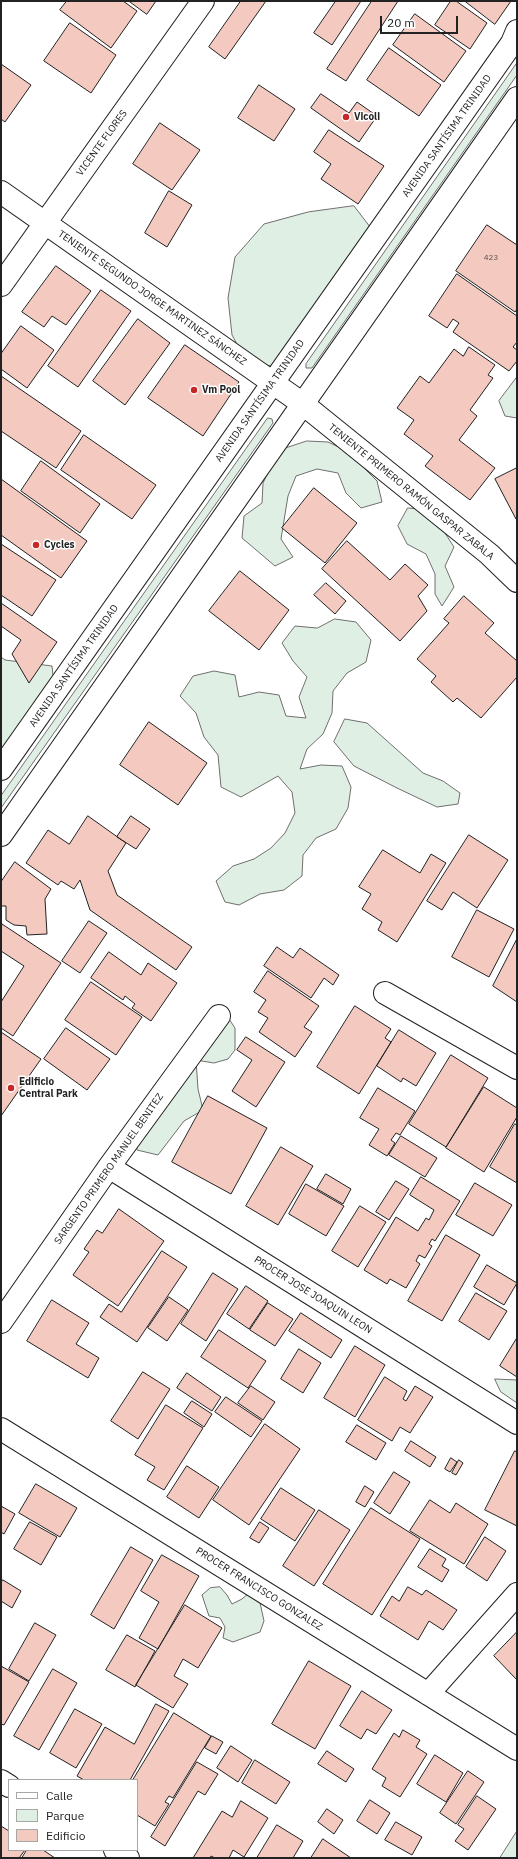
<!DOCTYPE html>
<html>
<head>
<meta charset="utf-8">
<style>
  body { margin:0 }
  #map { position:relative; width:518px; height:1859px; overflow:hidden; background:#fff; font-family:"IBM Plex Sans",sans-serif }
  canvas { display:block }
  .frame { position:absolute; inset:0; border:2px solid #222; pointer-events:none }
  .legend { position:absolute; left:8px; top:1779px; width:130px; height:72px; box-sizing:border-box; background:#fff; border:1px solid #a7a7a7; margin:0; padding:5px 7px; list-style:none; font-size:12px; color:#222 }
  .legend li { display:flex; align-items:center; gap:8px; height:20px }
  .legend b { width:20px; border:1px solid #a7a7a7 }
  .scale { position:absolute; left:380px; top:16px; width:78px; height:18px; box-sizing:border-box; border:2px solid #222; border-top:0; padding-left:5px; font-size:12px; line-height:14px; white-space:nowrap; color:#222; -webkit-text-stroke:3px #fff; paint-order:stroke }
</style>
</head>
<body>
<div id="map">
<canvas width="518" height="1859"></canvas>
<div class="frame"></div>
<ul class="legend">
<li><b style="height:5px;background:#fff"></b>Calle</li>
<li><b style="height:11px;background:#e0efe3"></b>Parque</li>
<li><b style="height:11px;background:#f3c9c0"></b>Edificio</li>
</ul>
<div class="scale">20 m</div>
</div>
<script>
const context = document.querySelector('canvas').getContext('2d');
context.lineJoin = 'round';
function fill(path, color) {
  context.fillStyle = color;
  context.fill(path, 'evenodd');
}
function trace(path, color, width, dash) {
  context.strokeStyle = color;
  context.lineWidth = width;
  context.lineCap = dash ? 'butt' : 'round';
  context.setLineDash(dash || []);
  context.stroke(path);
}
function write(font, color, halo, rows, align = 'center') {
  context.font = font + ' "IBM Plex Sans",sans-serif';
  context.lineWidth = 3;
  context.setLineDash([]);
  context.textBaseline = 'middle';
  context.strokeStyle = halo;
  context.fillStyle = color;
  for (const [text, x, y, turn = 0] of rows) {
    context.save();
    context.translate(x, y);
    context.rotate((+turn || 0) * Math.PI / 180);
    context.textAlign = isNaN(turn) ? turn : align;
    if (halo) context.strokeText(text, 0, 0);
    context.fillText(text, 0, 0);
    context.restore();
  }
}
const green = new Path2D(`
  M517,63V75L312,368H306V364Z
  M354,206L377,236L286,369L246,361L232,335L228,298L235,257L264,224L308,212Z
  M517,377V418L505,416L499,401Z
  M268,418L272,419L273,423L1,808V796Z
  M307,441L328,442L347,451L377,481L382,502L361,508L346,493L338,473L317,469L296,476L288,496L281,539L293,557L275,566L242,538L244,516L262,503L263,483L272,464L286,448Z
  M408,508L430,510L454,547L445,566L454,587L442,606L435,594V574L426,554L407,544L398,526Z
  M335,619L356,622L371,640L366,662L347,673L333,691L332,713L323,734L307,749L300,769L321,765L342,766L351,787L348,808L336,829L316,838L303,855L302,876L284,890L260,894L239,905L225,902L216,881L233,866L254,859L271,848L285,833L295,813L292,792L278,776L241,797L221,787L218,755L204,737L196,713L180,696L193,676L214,671L235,675L239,697L259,692L279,695L286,716L306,718L299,697L307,677L293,661L282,643L295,626L317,628Z
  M1,657L5,660L52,666L56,703L1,751Z
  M345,719L367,723L423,773L443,781L460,793L458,804L437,807L397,788L354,766L334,742Z
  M223,1010L235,1028V1050L228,1059L214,1063L196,1060L198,1089L203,1110L184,1121L158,1155L137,1150L135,1133Z
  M495,1379L517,1380V1403L501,1392Z
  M220,1587L227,1595L232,1604L242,1599L249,1593L259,1598L264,1621L260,1632L233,1642L223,1638L225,1627L220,1618L209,1616L202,1595L210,1588Z
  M517,1831V1858H500Z`);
const building = new Path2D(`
  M67,1H123L137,11L111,48L60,10Z
  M129,1H156L147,14Z
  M241,1H266L225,59L209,47Z
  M336,1H361L332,45L314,33Z
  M372,1H398L346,81L327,69Z
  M451,1H456L487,23L470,49L435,25Z
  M465,1H511L495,24Z
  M415,14L466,51L444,82L393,45Z
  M70,23L116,55L91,93L44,61Z
  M389,48L441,85L419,116L367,80Z
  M1,64L31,85L5,122L1,119Z
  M259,85L295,109L274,141L238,118Z
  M321,94L349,113L357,102L377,116L359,142L311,108Z
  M160,123L200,150L172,190L133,164Z
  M329,130L384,166L358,204L321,179L331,164L314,152Z
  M169,191L192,205L167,247L145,233Z
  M487,225L517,245V309L515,312L456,271Z
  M56,266L91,291L66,325L52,316L44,327L22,312Z
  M457,274L517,316V342L513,347L517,350V361L509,371L453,332L459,323L453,319L447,328L429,316Z
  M101,290L131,311L78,387L48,366Z
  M138,319L170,343L125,405L93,381Z
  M21,326L54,350L27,388L1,369V354Z
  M185,345L239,382L203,436L148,398Z
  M469,347L495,365L488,375L493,378L470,410L477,416L459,440L495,468L470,500L425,466L433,456L404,434L414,420L397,408L420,376L429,383L454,349L463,356Z
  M1,376L81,431L56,468L1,431Z
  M84,435L156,485L132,519L61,470Z
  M41,461L100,504L80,533L21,491Z
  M517,468V518L516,519L495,479Z
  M1,479L87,541L61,578L1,535Z
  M314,488L357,523L325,563L282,528Z
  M347,541L390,580L405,564L428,585L418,596L427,611L400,641L322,569Z
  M1,544L56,580L32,616L1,595Z
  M240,571L289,610L259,650L209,611Z
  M326,583L346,601L335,614L314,595Z
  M464,596L494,623L485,633L517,661V677L481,718L457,698L453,702L431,682L436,676L417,659L449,623L444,619Z
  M1,603L57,642L29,683L12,654L21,640L1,626Z
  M149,722L207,763L178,805L120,765Z
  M88,816L126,843L108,871L117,895L192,947L176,970L90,910L80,880L74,889L61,881L58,885L26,863L48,830L69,844Z
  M131,816L150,829L136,849L117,837Z
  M469,835L508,860L477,908L453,892L442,910L427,901Z
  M383,850L420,873L431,854L446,863L397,942L378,930L382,922L362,909L371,894L359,887Z
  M15,862L51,889L45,899L47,934L27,935L26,926L14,925L6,920V906H1V882Z
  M477,910L514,929L489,977L452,957Z
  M89,921L107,933L80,973L62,961Z
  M2,924L61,963L13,1036L1,1028V1002L24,966L1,951Z
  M517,939V1002L493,986Z
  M277,947L293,958L300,948L339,975L333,985L324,978L311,998L264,966Z
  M109,952L141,975L148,963L177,983L151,1021L132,1008L135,1004L125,996L123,1000L91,978Z
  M268,971L319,1006L304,1027L312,1032L295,1057L259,1032L268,1018L258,1012L266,1000L254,992Z
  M91,982L142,1017L116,1055L65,1020Z
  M355,1006L391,1029L385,1038L391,1042L359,1094L317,1067Z
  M66,1028L110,1059L87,1090L44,1059Z
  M399,1030L436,1053L416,1086L403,1078L401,1082L377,1066Z
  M1,1032L41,1059L1,1116Z
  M246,1037L285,1062L256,1107L232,1091L252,1060L237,1050Z
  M451,1055L488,1078L446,1147L409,1124Z
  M484,1087L517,1108V1117L484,1172L446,1148Z
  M378,1088L415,1111L400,1135L396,1133L391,1140L395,1143L387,1156L369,1145L379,1129L360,1118Z
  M208,1096L267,1128L231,1194L172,1162Z
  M515,1124L517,1125V1183L490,1167Z
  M401,1136L437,1158L425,1177L389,1155Z
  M281,1147L313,1166L278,1225L246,1206Z
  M326,1174L351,1189L343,1204L317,1189Z
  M421,1177L460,1201L435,1241L432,1239L429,1244L432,1246L425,1258L419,1255L416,1261L420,1264L406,1288L390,1279L387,1284L364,1270L396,1217L418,1231L426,1218L429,1220L434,1210L410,1195Z
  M396,1181L409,1189L389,1220L376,1212Z
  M475,1183L512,1205L493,1236L456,1215Z
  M306,1184L344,1206L326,1236L289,1214Z
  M360,1206L386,1222L358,1267L332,1251Z
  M119,1209L164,1241L118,1306L73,1275L89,1252L84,1249L97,1230L102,1233Z
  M446,1235L480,1255L442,1321L408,1301Z
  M162,1251L187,1267L137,1342L100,1317L109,1304L121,1312Z
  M487,1265L517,1283L504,1305L474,1287Z
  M213,1273L238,1289L206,1341L181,1324Z
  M246,1286L268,1301L249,1329L227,1314Z
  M476,1293L507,1311L489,1340L459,1321Z
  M169,1297L188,1310L167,1341L148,1328Z
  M52,1300L89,1323L76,1344L99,1358L88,1378L27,1341Z
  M268,1303L293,1319L275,1346L250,1330Z
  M301,1313L342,1340L331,1358L289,1331Z
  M219,1330L266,1361L248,1388L201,1357Z
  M517,1338V1377L500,1366Z
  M355,1346L385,1365L355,1417L324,1398Z
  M299,1349L321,1363L303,1393L281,1379Z
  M143,1372L170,1389L138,1439L111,1421Z
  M187,1373L221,1397L212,1411L177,1388Z
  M385,1377L407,1391L403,1399L406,1401L415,1386L433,1397L410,1433L400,1427L392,1441L358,1420Z
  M251,1386L275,1402L263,1420L238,1403Z
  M226,1397L262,1421L251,1437L215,1412Z
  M192,1401L212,1414L204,1427L184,1413Z
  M166,1405L203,1428L164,1490L147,1480L155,1467L135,1455Z
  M265,1424L300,1449L249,1525L213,1500Z
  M357,1425L386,1443L376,1460L346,1442Z
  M411,1441L436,1457L430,1467L405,1451Z
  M515,1451L517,1452V1526L485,1510Z
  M451,1458L457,1462L450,1472L445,1469Z
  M459,1460L463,1463L456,1475L452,1473Z
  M187,1466L219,1487L199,1518L167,1497Z
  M394,1472L410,1482L390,1514L374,1503Z
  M36,1484L77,1508L60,1537L19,1513Z
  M365,1486L374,1492L365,1507L356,1502Z
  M281,1488L315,1510L295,1541L261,1519Z
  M430,1500L450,1513L456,1503L488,1524L464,1564L410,1531Z
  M1,1506L15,1514L4,1534L1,1532Z
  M371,1508L420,1539L372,1615L323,1584Z
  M319,1510L350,1530L314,1586L283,1566Z
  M30,1522L57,1537L41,1565L14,1549Z
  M260,1522L269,1528L259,1543L250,1538Z
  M485,1537L506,1551L487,1581L466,1567Z
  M131,1547L153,1560L114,1629L91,1615Z
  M430,1549L446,1559L442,1566L449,1570L442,1582L418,1567Z
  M162,1555L199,1576L158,1649L139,1638L159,1602L141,1591Z
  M3,1580L21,1591L12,1608L1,1601V1583Z
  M408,1587L422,1595L426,1590L457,1610L443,1630L429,1621L418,1640L380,1616L392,1596L399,1601Z
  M185,1605L222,1628L198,1668L183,1659L174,1676L188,1684L173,1708L136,1685Z
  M35,1623L56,1635L29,1681L9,1669Z
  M517,1632V1680L494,1656Z
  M127,1635L155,1651L135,1687L106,1670Z
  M309,1661L351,1686L315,1749L272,1724Z
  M1,1666L29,1682L4,1725L1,1724Z
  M53,1669L77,1683L39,1750L14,1736Z
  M362,1691L392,1710L376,1734L367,1729L361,1739L340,1726Z
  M156,1704L169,1711L130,1780H84L77,1776L105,1727L134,1744Z
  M75,1709L102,1724L76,1768L50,1753Z
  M174,1713L211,1736L173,1798L169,1796L165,1802L169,1804L155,1826L137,1815V1780H133Z
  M403,1730L420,1740L416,1747L427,1754L400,1797L382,1786L386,1778L372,1769L394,1733L399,1737Z
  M212,1736L223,1742L216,1754L205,1748Z
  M231,1746L252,1760L238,1782L217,1768Z
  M327,1751L354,1769L346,1782L318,1764Z
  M435,1755L463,1773L446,1802L417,1784Z
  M255,1760L290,1782L276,1804L242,1783Z
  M197,1762L218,1774L205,1795L198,1791L165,1846L151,1837Z
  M468,1771L484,1782L456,1824L440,1813Z
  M477,1796L496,1809L468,1850L455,1841L464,1829L458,1825Z
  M370,1800L390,1813L377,1834L357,1821Z
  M241,1801L268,1818L244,1857L233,1850L229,1858H215L211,1856L210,1858H193L222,1811L232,1817Z
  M327,1809L343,1820L334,1834L318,1822Z
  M396,1822L422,1837L412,1855L385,1840Z
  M277,1825L303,1841L293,1858H257Z
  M1,1826L9,1831V1850H25L19,1858H1Z
  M323,1839L351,1858H311Z
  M27,1850H43L55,1858H22Z`);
const street = new Path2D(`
  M1,192L303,404L489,554L517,581
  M1,285L203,1
  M385,993L517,1068
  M109,1167L517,1423
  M1,1322L109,1167L219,1016
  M1,1429L517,1749
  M428,1694L517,1594
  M1,1781L9,1786
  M115,1850L128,1858`);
const primary = new Path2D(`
  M1,769L512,43L517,31
  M1,835L517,98`);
const markers = [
  [346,117,4,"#c62828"],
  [194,390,4,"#c62828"],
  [36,545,4,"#c62828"],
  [11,1088,4,"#c62828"]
];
const numberNames = [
  ["423",491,258]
];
const poiNames = [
  ["Vicoli",354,117],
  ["Vm Pool",202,390],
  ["Cycles",44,545],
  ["Edificio",19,1082],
  ["Central Park",19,1094]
];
const streetNames = [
  ["AVENIDA SANTÍSIMA TRINIDAD",447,136,-55],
  ["VICENTE FLORES",102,143,-54],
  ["TENIENTE SEGUNDO JORGE MARTINEZ SÁNCHEZ",152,298,35],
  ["AVENIDA SANTÍSIMA TRINIDAD",260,401,-55],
  ["TENIENTE PRIMERO RAMÓN GASPAR ZABALA",411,492,39],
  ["AVENIDA SANTÍSIMA TRINIDAD",74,666,-55],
  ["SARGENTO PRIMERO MANUEL BENITEZ",109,1169,-55],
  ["PROCER JOSE JOAQUIN LEON",313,1295,32],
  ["PROCER FRANCISCO GONZALEZ",259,1589,32]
];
fill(green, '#e0efe3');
trace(green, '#6f6f6f', 1);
fill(building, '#f3c9c0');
trace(building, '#222', 1);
trace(street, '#222', 24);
trace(primary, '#222', 24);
trace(street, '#fff', 22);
trace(primary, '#fff', 22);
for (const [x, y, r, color] of markers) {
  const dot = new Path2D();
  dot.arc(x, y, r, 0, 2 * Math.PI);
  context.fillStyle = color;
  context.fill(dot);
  trace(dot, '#fff', 1.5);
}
write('8px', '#564c4a', null, numberNames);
write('bold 10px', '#222', '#fff', poiNames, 'left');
write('10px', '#222', '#fff', streetNames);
</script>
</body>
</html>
